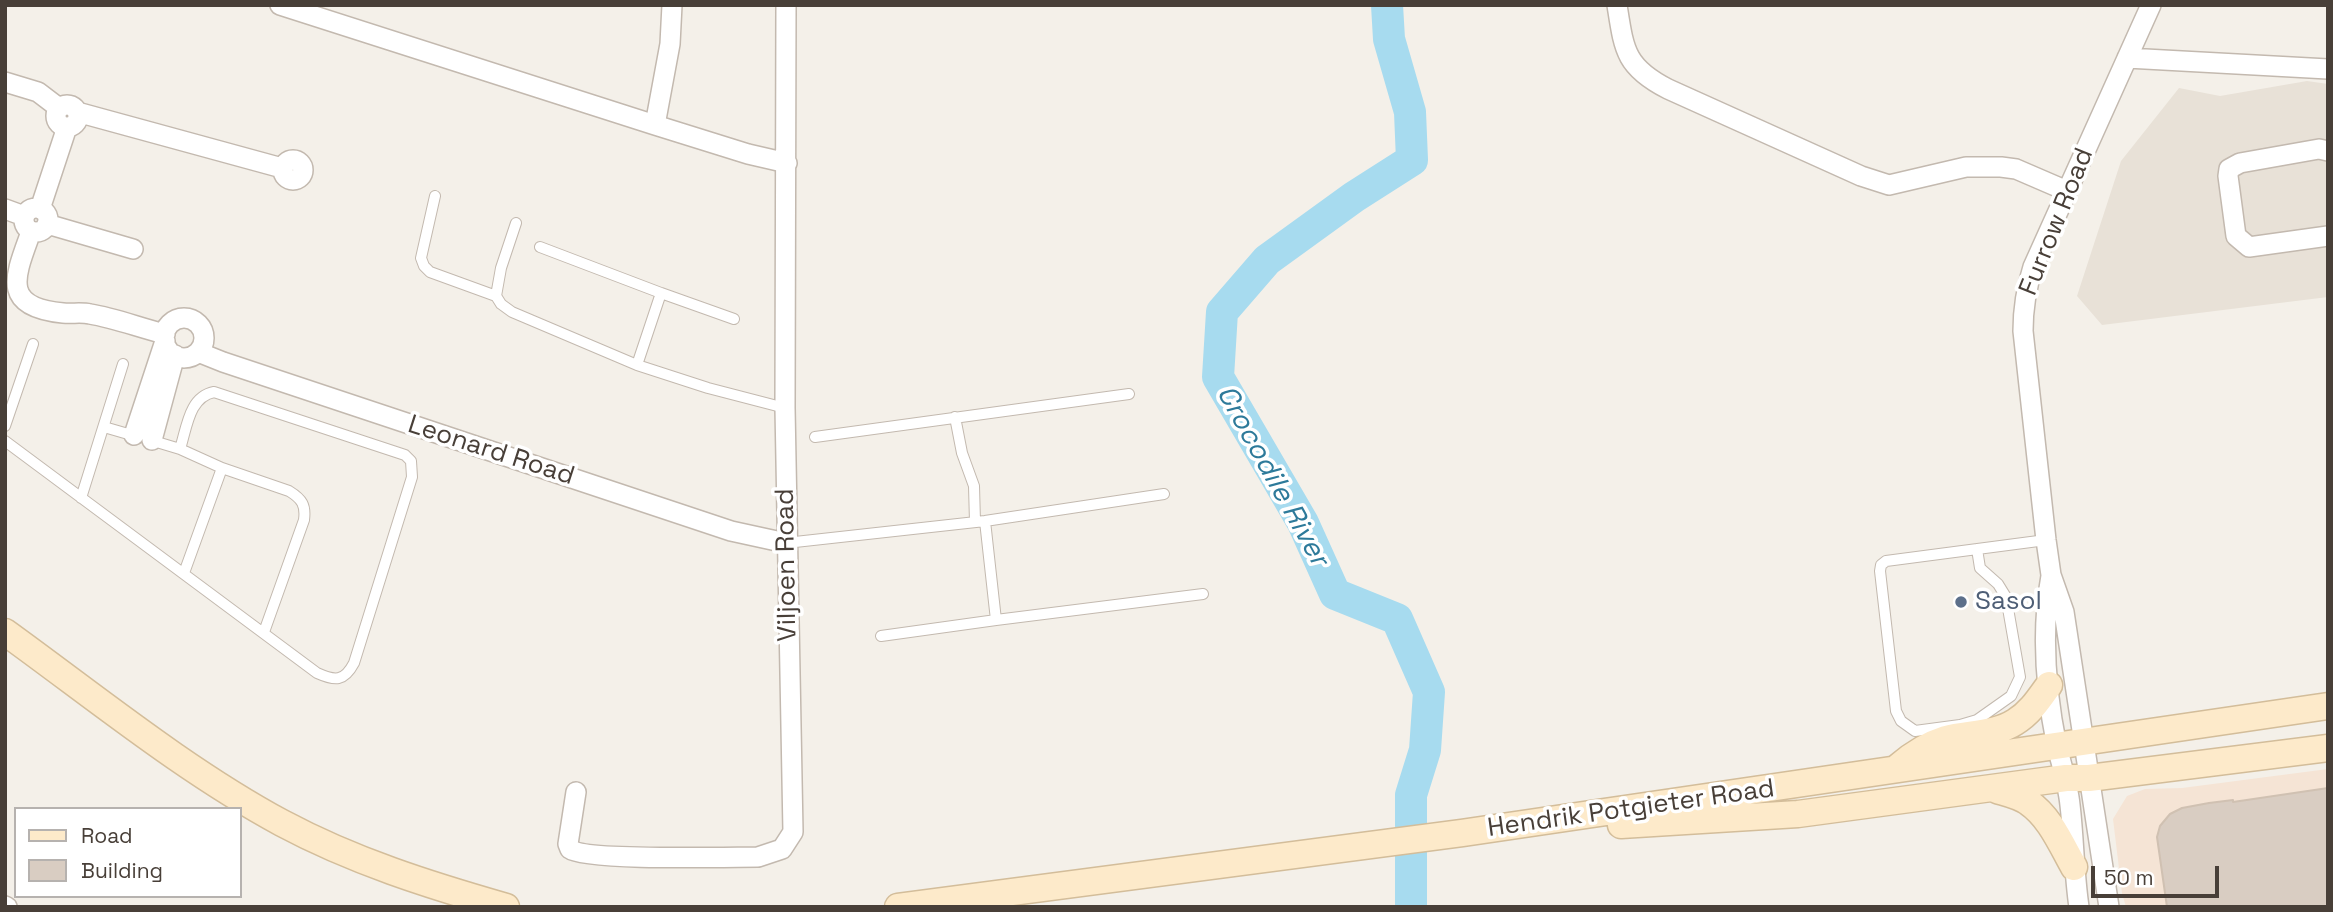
<!DOCTYPE html>
<html>
<head>
<meta charset="utf-8">
<style>
  body { margin:0 }
  #map { position:relative; width:2333px; height:912px; overflow:hidden; background:#f4f0e9; font-family:"Space Grotesk",sans-serif }
  canvas { display:block }
  .frame { position:absolute; inset:0; border:7px solid #483f38; pointer-events:none }
  .legend { position:absolute; left:14px; top:807px; width:228px; height:91px; box-sizing:border-box; background:#fff; border:2px solid #b6b2af; margin:0; padding:9px 12px; list-style:none; font-size:21px; color:#483f38 }
  .legend li { display:flex; align-items:center; gap:14px; height:35px }
  .legend b { width:35px; border:2px solid #b6b2af }
  .scale { position:absolute; left:2091px; top:866px; width:128px; height:32px; box-sizing:border-box; border:4px solid #483f38; border-top:0; padding-left:9px; font-size:21px; line-height:24px; white-space:nowrap; color:#483f38; -webkit-text-stroke:5px #fff; paint-order:stroke }
</style>
</head>
<body>
<div id="map">
<canvas width="2333" height="912"></canvas>
<div class="frame"></div>
<ul class="legend">
<li><b style="height:9px;background:#fdeaca"></b>Road</li>
<li><b style="height:19px;background:#d9cdc2"></b>Building</li>
</ul>
<div class="scale">50 m</div>
</div>
<script>
const context = document.querySelector('canvas').getContext('2d');
context.lineJoin = 'round';
function fill(path, color) {
  context.fillStyle = color;
  context.fill(path, 'evenodd');
}
function trace(path, color, width, dash) {
  context.strokeStyle = color;
  context.lineWidth = width;
  context.lineCap = dash ? 'butt' : 'round';
  context.setLineDash(dash || []);
  context.stroke(path);
}
function write(font, color, halo, rows, align = 'center') {
  context.font = font + ' "Space Grotesk",sans-serif';
  context.lineWidth = 7;
  context.setLineDash([]);
  context.textBaseline = 'middle';
  context.strokeStyle = halo;
  context.fillStyle = color;
  for (const [text, x, y, turn = 0] of rows) {
    context.save();
    context.translate(x, y);
    context.rotate((+turn || 0) * Math.PI / 180);
    context.textAlign = isNaN(turn) ? turn : align;
    if (halo) context.strokeText(text, 0, 0);
    context.fillText(text, 0, 0);
    context.restore();
  }
}
const residential = new Path2D(`
  M2307,81L2328,84V297L2102,325L2077,296L2121,161L2179,88L2220,96Z`);
const commercial = new Path2D(`
  M2328,769V907H2126L2122,893L2113,819L2127,796L2145,789L2182,788Z`);
const river = new Path2D(`
  M1387,5L1389,39L1410,112L1412,160L1354,197L1267,260L1222,312L1218,377L1303,523L1335,594L1397,619L1429,692L1425,750L1411,795V907`);
const building = new Path2D(`
  M2328,788V907H2167L2157,837L2160,826L2170,814L2182,808L2209,803L2233,800V802Z`);
const service = new Path2D(`
  M435,196L421,258L424,266L430,272L496,296
  M516,223L501,268L496,296L501,304L512,312L637,365L708,388L785,408
  M540,247L661,293
  M637,365L661,293L734,319
  M955,417L962,453L974,486L975,522
  M5,426L33,344
  M104,427L135,436
  M815,437L1129,394
  M150,440L180,449L222,468L289,491C302,499 306,505 304,520L264,632
  M5,441L317,673C335,681 344,682 354,663L412,477L411,461L405,455L214,392C189,397 187,427 180,449
  M81,498L123,364
  M786,543L985,521L1164,494
  M1977,549L1980,568L1998,584L2006,597L2020,677L2011,696L1977,720L1960,725L1915,731L1901,721L1896,711L1880,571L1881,565L1886,561L2046,540
  M184,573L222,468
  M996,620L1203,594
  M881,636L996,620L985,521`);
const minor = new Path2D(`
  M280,5L655,125L748,154L787,163
  M1617,5C1624,50 1625,67 1668,89L1861,176L1889,185L1966,167H2001L2016,169L2067,191
  M2127,58L2328,69
  M5,82L38,92L59,108
  M56 116a11 11 0 1 1 22 0a11 11 0 1 1-22 0Z
  M77,112L282,168
  M655,125L670,44L672,5
  M2328,151L2319,149L2240,163L2229,169L2228,176L2236,236L2249,247L2328,236
  M283 170a10 10 0 1 1 20 0a10 10 0 1 1-20 0Z
  M24 220a12 12 0 1 1 24 0a12 12 0 1 1-24 0Z
  M5,209L24,216
  M40,209L67,127
  M47,224L133,249
  M31,232C15,276 0,307 63,313C72,314 81,312 90,314C115,318 140,328 165,334
  M164 338a20 20 0 1 1 40 0a20 20 0 1 1-40 0Z
  M198,352L223,362L731,531L786,543
  M134,435L165,341
  M152,440L175,355
  M2051,576C2041,631 2046,693 2057,747C2062,766 2068,785 2070,805C2074,839 2074,873 2079,907
  M576,792L568,844L570,849C585,861 729,857 758,857L782,849L793,832L785,408L786,5
  M5,906L7,907
  M2109,907L2064,612L2051,575L2046,540L2023,331C2023,308 2026,289 2033,267L2151,5`);
const secondary = new Path2D(`
  M5,632C95,697 184,770 282,823C353,861 429,885 506,907
  M1898,767C1913,754 1927,745 1946,739C1968,733 1995,735 2015,722C2030,713 2039,699 2049,685
  M1997,790C2007,793 2020,796 2028,802C2050,817 2061,844 2074,867
  M1621,825L1798,814L2066,778H2089L2328,748
  M898,907L1462,833L2328,706`);
const markers = [
  [1961,602,7,"#5c6f8a"]
];
const streetNames = [
  ["Furrow Road",2057,222,-68],
  ["Leonard Road",491,451,18],
  ["Viljoen Road",787,565,-91],
  ["Hendrik Potgieter Road",1631,809,-8]
];
const serviceNames = [
  ["Sasol",1975,602]
];
const waterNames = [
  ["Crocodile River",1272,476,61]
];
fill(residential, '#e8e1d7');
fill(commercial, '#f5e4d5');
trace(river, '#a7dbef', 32);
fill(building, '#d9cdc2');
trace(building, '#d0c1b2', 2);
trace(service, '#c3b9af', 12);
trace(minor, '#c3b9af', 22);
trace(secondary, '#d3bd9a', 29);
trace(service, '#fff', 10);
trace(minor, '#fff', 19);
trace(secondary, '#fdeaca', 26);
for (const [x, y, r, color] of markers) {
  const dot = new Path2D();
  dot.arc(x, y, r, 0, 2 * Math.PI);
  context.fillStyle = color;
  context.fill(dot);
  trace(dot, '#fff', 2.5);
}
write('26px', '#483f38', '#fff', streetNames);
write('26px', '#4e5e75', '#fff', serviceNames, 'left');
write('italic 28px', '#2d7a9a', '#fff', waterNames);
</script>
</body>
</html>
